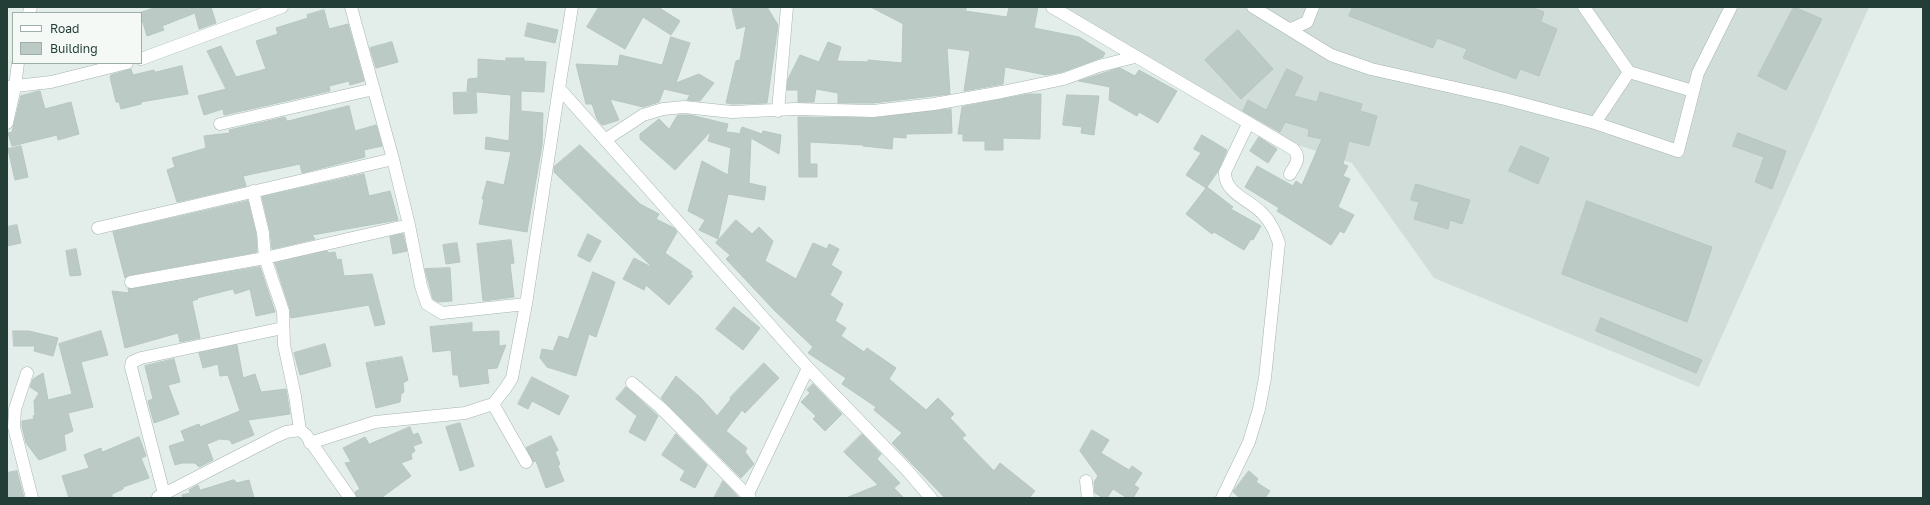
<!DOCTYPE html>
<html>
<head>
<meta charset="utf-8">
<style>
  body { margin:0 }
  #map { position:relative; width:1930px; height:505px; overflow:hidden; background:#e3ede9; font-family:"Golos Text",sans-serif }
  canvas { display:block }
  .frame { position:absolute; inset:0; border:8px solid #233e37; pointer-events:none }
  .legend { position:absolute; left:12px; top:12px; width:130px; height:52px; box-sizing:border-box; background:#f4f9f6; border:1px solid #a0aeaa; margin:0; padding:5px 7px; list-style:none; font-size:12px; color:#233e37 }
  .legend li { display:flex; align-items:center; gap:8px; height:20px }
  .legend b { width:20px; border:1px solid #a0aeaa }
</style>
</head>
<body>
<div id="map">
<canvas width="1930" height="505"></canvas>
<div class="frame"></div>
<ul class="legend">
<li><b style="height:5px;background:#fff"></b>Road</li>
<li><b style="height:11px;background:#bbcac5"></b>Building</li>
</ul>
</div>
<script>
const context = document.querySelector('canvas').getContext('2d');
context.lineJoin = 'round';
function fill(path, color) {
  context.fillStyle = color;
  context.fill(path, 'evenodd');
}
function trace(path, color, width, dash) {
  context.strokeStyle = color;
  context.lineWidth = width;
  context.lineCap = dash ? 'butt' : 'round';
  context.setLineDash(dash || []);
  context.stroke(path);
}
const built = new Path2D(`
  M1059,7H1869L1699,387L1434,278L1352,163L1289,142Z`);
const building = new Path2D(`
  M157,7H211L216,23L199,29L195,13L162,26L164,30L147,36L140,13Z
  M599,7H658L680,21L671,35L643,17L625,49L587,27Z
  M732,7H767L778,25L767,103L732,104L726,103L736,61L740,60L746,26L737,29Z
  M871,7H967L965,11L1007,17L1009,7H1038L1034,28L1079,37L1105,53L1103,57L1062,72L1046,75L1005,67L1003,84L964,91L970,51L947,48L950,94L873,103H838V93L816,89L814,102H798V90H787L788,79L800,55L819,62L828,42L841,47L837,61L868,62V60L902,63L903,24Z
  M1353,7H1531L1544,12L1541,22L1557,29L1539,76L1520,69L1516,79L1463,58L1467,49L1437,38L1433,48L1349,16Z
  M1794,7L1822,19L1786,90L1758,76Z
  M324,10L329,29L348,24L364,81L350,85L349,81L329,86L330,91L224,115L223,109L204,115L198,96L226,89L207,51L221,46L236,77L266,69L256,41L278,34L276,28L308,18L307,15Z
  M528,23L558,30L555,43L525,36Z
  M1238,30L1273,69L1241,99L1205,60Z
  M671,37L690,43L676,83L699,74L714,83L700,101L687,100L690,95L664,89L659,102L643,107L610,99L619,120L603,125L601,124L597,119L592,104H586L576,64L618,66L620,55L662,65Z
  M392,42L398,62L376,68L370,48Z
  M506,58H524V61L546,62L544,92L521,91V111L543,113L542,145L527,232L479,224L484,199H482L487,181L504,185L511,152L485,149L486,137L509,141L511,95L467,91L468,79L478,78V59L506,61Z
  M182,66L188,94L141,102V104L121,109L119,102H116L110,77L111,75L131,69L133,75L154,70L155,72Z
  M1120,68L1135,76L1139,70L1177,91L1158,123L1139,112L1137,116L1109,100L1110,87L1079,81Z
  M1287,69L1303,77L1294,96L1317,102L1320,92L1362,104L1360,111L1377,116L1369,146L1349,141L1343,164L1348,166L1343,176L1350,179L1338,207L1354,215L1344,233L1340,231L1331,245L1277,211L1279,208L1245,187L1257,166L1293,186L1296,181L1302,185L1322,139L1308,136L1309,129L1285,122L1280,132L1243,111L1248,100L1266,110Z
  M40,91L45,109L71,102L79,134L58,140L57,135L12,146L8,133L12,132L21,96Z
  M476,92L477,113L454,114L453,93Z
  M1029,94H1041L1040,139L1003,138V150H985V141H963V134H958L962,107Z
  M1067,95L1099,96L1094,135L1081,133L1082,127L1063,125Z
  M349,106L355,131L376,125L382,146L364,150L365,157L302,173L300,164L243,176L246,186L177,202L167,170L175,167L172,158L206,148L204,136L230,133L229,130L285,117L287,121Z
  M951,109L952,133L906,134V138L893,137L892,149L863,146V145L810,142V164H817V177H799L798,117L874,118Z
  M678,115H690L728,124L726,132L744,134L740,132L742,127L762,134L763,131L781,135L779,154L751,138L749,183L766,187L764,200L728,194L718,239L699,230L705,220L688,211L702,161L728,175L731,148L708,141L711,131L675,170L640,139V134L659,119L669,129Z
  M1738,133L1786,151L1772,189L1755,182L1764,157L1733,146Z
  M1202,135L1227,150L1218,171L1207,187L1233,207L1231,209L1261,226L1253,240L1251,239L1244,250L1214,232L1212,234L1186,214L1206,188L1186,175L1201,153L1194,149Z
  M1259,137L1277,149L1268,163L1250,151Z
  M580,145L640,204L659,214L656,219L674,228L677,232L665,253L692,272L690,274L693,276L669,305L646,285L644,290L623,279L634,258L653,268L554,172V167Z
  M21,146L28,177L15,180L8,149Z
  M1521,146L1549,158L1538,184L1509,171Z
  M364,174L369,196L390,191L398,220L312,235L315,239L272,249L270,231L262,197Z
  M1416,184L1470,200L1462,224L1450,220L1448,229L1414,219L1419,202L1411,200Z
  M248,201L256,234L257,252L130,275L125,278L113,232Z
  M1587,201L1712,247L1687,322L1562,274Z
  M736,220L752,234L759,227L773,241L765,261L796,279L813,243L827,249L829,244L839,249L831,265L842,272L830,295L843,304L835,321L846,328L841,336L864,352L867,348L896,368L889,379L926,410L938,398L954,414L950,418L966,435L962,438L994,471L1000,463L1035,491L1029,498H945L892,443L902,433L874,410L876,407L842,384L846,378L808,353L813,347L775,311L726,259L730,255L716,243Z
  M17,225L21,243L7,246V227Z
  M403,234L407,251L393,254L390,237Z
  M588,234L601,241L590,262L578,256Z
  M511,240L514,263L510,264L514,297L483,301L477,244Z
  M457,243L460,262L446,264L443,245Z
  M76,249L81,275L70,276L66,251Z
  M327,251L329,253L335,252L337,260L341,259L344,276L372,274L385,324L375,326L369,305L291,318L290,309L275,263Z
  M260,267L275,312L256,316L250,289L235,294L233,289L197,298L198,299L192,301L200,338L180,342L178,333L125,348L112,291L129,293L128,289Z
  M450,268L452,301L438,302L433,299L425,269Z
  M593,272L615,282L596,337L589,334L576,376L547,367L540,358L542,349L553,351L559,336L568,339Z
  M734,307L760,328L743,350L716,329Z
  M1601,318L1702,360L1696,373L1596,331Z
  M472,323V332L499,331V346L506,345L497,368L487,369L489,383L460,387L458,375H453L451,350L433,352L430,327Z
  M13,331H29L58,338L53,356L34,351L35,346H14Z
  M101,331L108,355L81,362L93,407L68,413L73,431L64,435L66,450L39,460L26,443L22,426V421L34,419L33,416L35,415L34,401L39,393L30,387L33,379L43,373L48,400L72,394L59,344Z
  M325,344L331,366L300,375L294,353Z
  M237,345L243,378L255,374L261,392L286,389L290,414L248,420L254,435L232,444L230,440L220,439L207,444L213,460L199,467L195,463H182L175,465L169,446L185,441L181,431L199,424L200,427L240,411L228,375L220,376L218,364L203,368L199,353Z
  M402,357L408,380L403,383L404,392L401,394L400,402L376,408L366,363Z
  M174,359L180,382L168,385L179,414L154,423L148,401L153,399L145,366Z
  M764,363L779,378L745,413L742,410L726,431L747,448L745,452L754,464L741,478L661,398L676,376L701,398L717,416L731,399L730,398Z
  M532,377L569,396L559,415L532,401L528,409L518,404Z
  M813,384L842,414L825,431L813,419L816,416L801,402L810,393L807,390Z
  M626,387L658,416L645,441L629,432L637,416L616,399Z
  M460,423L474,466L460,471L446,427Z
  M410,427L413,435L418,433L422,443L413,446L415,451L411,454L412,459L401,463L411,476L381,498H357L355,492L360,489L345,463L351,462L343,448L365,437L369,444Z
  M1092,430L1109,440L1101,453L1129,470L1132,466L1142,473L1134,485L1139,488L1133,498H1127L1113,489L1107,498H1103L1095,493L1094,482L1098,476L1080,451Z
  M676,434L707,465L695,488L680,480L685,471L662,455Z
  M862,434L881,454L877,459L900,483L894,488L904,498H846L878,485L844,452Z
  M551,436L558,450L555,452L560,464L558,466L564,481L546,488L536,461L533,462L526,448Z
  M139,437L146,456L141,458L149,478L123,487V489L112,494V497L108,498H69L62,476L89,468L84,455L101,448L102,452Z
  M17,471L24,498H7V473Z
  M1249,471L1258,479L1256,482L1270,491L1265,498H1240L1233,492Z
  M234,480L237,483L249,480L254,498H183L182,495L190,493L189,490L198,485L200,490Z
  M723,481L730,488L739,498H714Z`);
const minor = new Path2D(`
  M351,7L393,159L409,225L421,286L427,304L442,313L526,304
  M572,7L559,88L808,368L906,469L931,498
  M1052,7L1293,149C1302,158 1295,165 1290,174
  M1253,7L1331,55L1371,69L1505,99L1595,123L1678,151L1698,73L1731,7
  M1584,7L1629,72L1595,123
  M29,13L31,7
  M1291,29L1307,22L1313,7
  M141,59L282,7
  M1629,72L1693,91
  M7,87L51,82L127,63
  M778,111L787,7
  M7,123L15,87L18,63
  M220,124L374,89
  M605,140L643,115L663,109L684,107L732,112L795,109L873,111L934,104L1002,92L1064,79L1099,66L1135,57
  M253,191L263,233L265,258L283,311L284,345L295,396L300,430
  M98,228L393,159
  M131,282L265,258L409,225
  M27,373L15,409L14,427L32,498
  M632,383L661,408L750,498
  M493,404L526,462
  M310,443L375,422L465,413L493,404L505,389L512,378L526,304L559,88
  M1086,481L1088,498
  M164,494L131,367L132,362L141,358L283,328
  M747,496L808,368
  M158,497L275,437L286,432L300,430L306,435L350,498
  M1222,498L1249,442L1259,409L1265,378L1279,243C1275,232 1271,222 1262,213C1250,200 1224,193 1225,172L1248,124`);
fill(built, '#d1ddd8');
fill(building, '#bbcac5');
trace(building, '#b6c6c0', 1);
trace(minor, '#a6b5b0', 13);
trace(minor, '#fff', 12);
</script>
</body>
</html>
